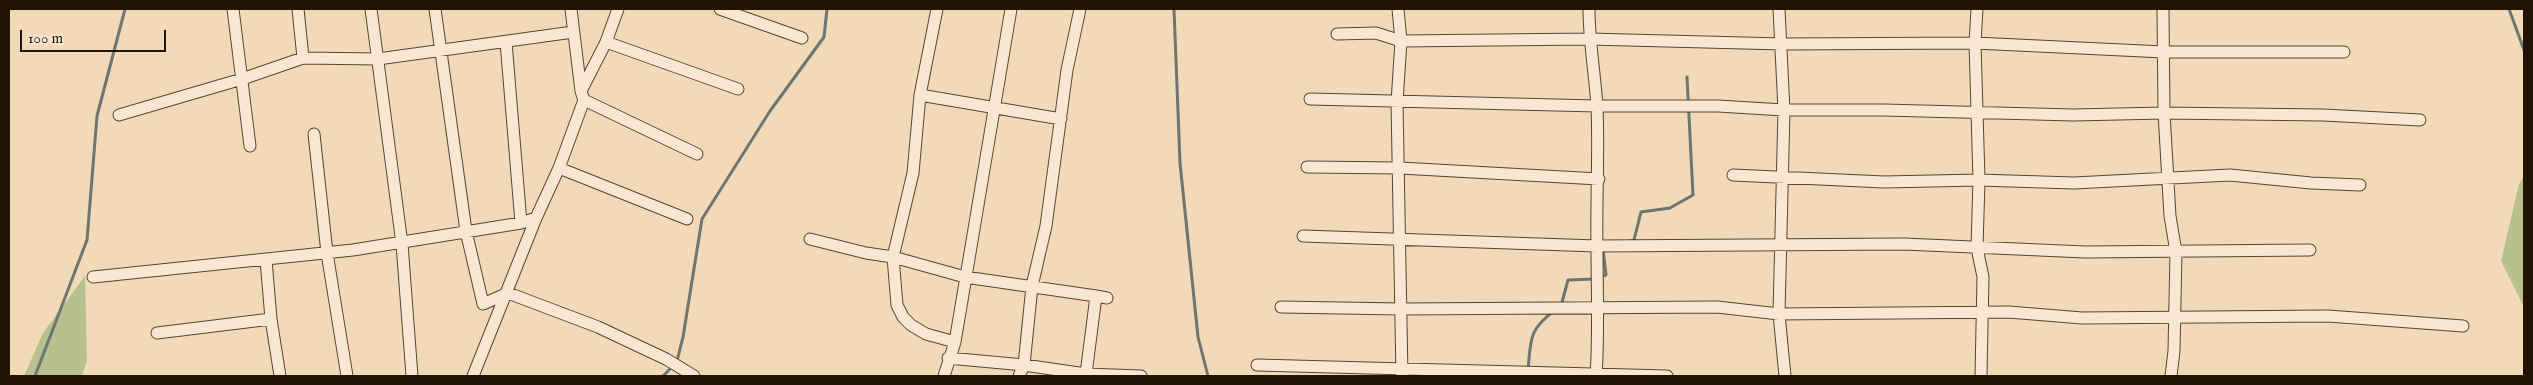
<!DOCTYPE html>
<html>
<head>
<meta charset="utf-8">
<style>
  body { margin:0 }
  #map { position:relative; width:2533px; height:385px; overflow:hidden; background:#f2dab9; font-family:"IM FELL English",serif }
  canvas { display:block }
  .frame { position:absolute; inset:0; border:10px solid #231303; pointer-events:none }
  .scale { position:absolute; left:20px; top:30px; width:146px; height:22px; box-sizing:border-box; border:2px solid #231303; border-top:0; padding-left:6px; font-size:15px; line-height:18px; white-space:nowrap; color:#231303; -webkit-text-stroke:4px #f7e7d2; paint-order:stroke }
</style>
</head>
<body>
<div id="map">
<canvas width="2533" height="385"></canvas>
<div class="frame"></div>
<div class="scale">100 m</div>
</div>
<script>
const context = document.querySelector('canvas').getContext('2d');
context.lineJoin = 'round';
function fill(path, color) {
  context.fillStyle = color;
  context.fill(path, 'evenodd');
}
function trace(path, color, width, dash) {
  context.strokeStyle = color;
  context.lineWidth = width;
  context.lineCap = dash ? 'butt' : 'round';
  context.setLineDash(dash || []);
  context.stroke(path);
}
const green = new Path2D(`
  M2524,176V307L2501,261L2519,184Z
  M85,276L87,360L82,376H24L43,333Z`);
const stream = new Path2D(`
  M1174,9L1180,163L1198,337L1208,376
  M2509,9L2524,50
  M1630,241L1634,240L1641,212L1670,208L1693,195L1687,77
  M1600,277L1606,275L1603,250L1605,249
  M1561,306L1568,280L1594,279
  M677,361L683,337L702,219L770,111L824,37L827,9
  M1528,370C1531,341 1528,330 1554,311
  M35,376L87,240L97,116L125,9
  M663,376L673,366`);
const minor = new Path2D(`
  M233,9L250,146
  M298,9L303,58
  M371,9L402,244L412,376
  M435,9L466,231L483,304L508,293L598,327L666,359L694,376
  M571,9L581,91
  M720,9L802,38
  M937,9L920,95L913,173L893,257L897,305L903,317L911,325L926,334L955,342
  M1398,9L1401,41L1397,102L1402,376
  M1589,9C1589,42 1595,74 1597,107C1599,154 1596,201 1597,247C1597,290 1599,333 1596,376
  M1779,9L1784,110L1779,314L1785,376
  M1977,9L1975,43L1979,180L1977,248L1983,277L1981,376
  M2163,9L2164,113L2170,216L2176,252L2174,351L2171,376
  M1337,34L1376,33L1401,41L1589,39L1782,44L1975,43L2164,52H2344
  M506,42L521,223
  M606,42L738,89
  M920,95L1061,119
  M1310,99L1597,106H1718L1784,110H1884L2073,115L2164,113L2323,115L2420,120
  M584,100L697,154
  M119,115L242,79L303,58L378,59L573,32
  M314,134L327,253L347,376
  M1307,167L1400,168L1599,179
  M559,168L687,219
  M1733,175L1884,182L1979,180L2074,183L2230,175L2311,183L2360,185
  M1303,236L1597,246L1904,244L2085,252L2310,250
  M810,239L866,253L893,257L965,277L1096,296
  M266,260L271,319L280,376
  M93,277L353,250L521,223L536,218
  M1281,307L1401,309L1717,307L1779,314L2009,312L2082,318L2328,316L2463,326
  M157,333L271,319
  M948,358L1024,365L1086,374L1141,376
  M1257,365L1667,376
  M1086,374L1096,296L1107,298
  M473,376L536,218L559,168L584,100L581,91L606,42L618,9
  M944,376L955,342L1011,9
  M1019,376L1024,365L1032,286L1046,226L1067,70L1080,9`);
fill(green, '#b9c090');
trace(stream, '#6d7671', 3);
trace(minor, '#574530', 13);
trace(minor, '#f7e7d2', 11);
</script>
</body>
</html>
